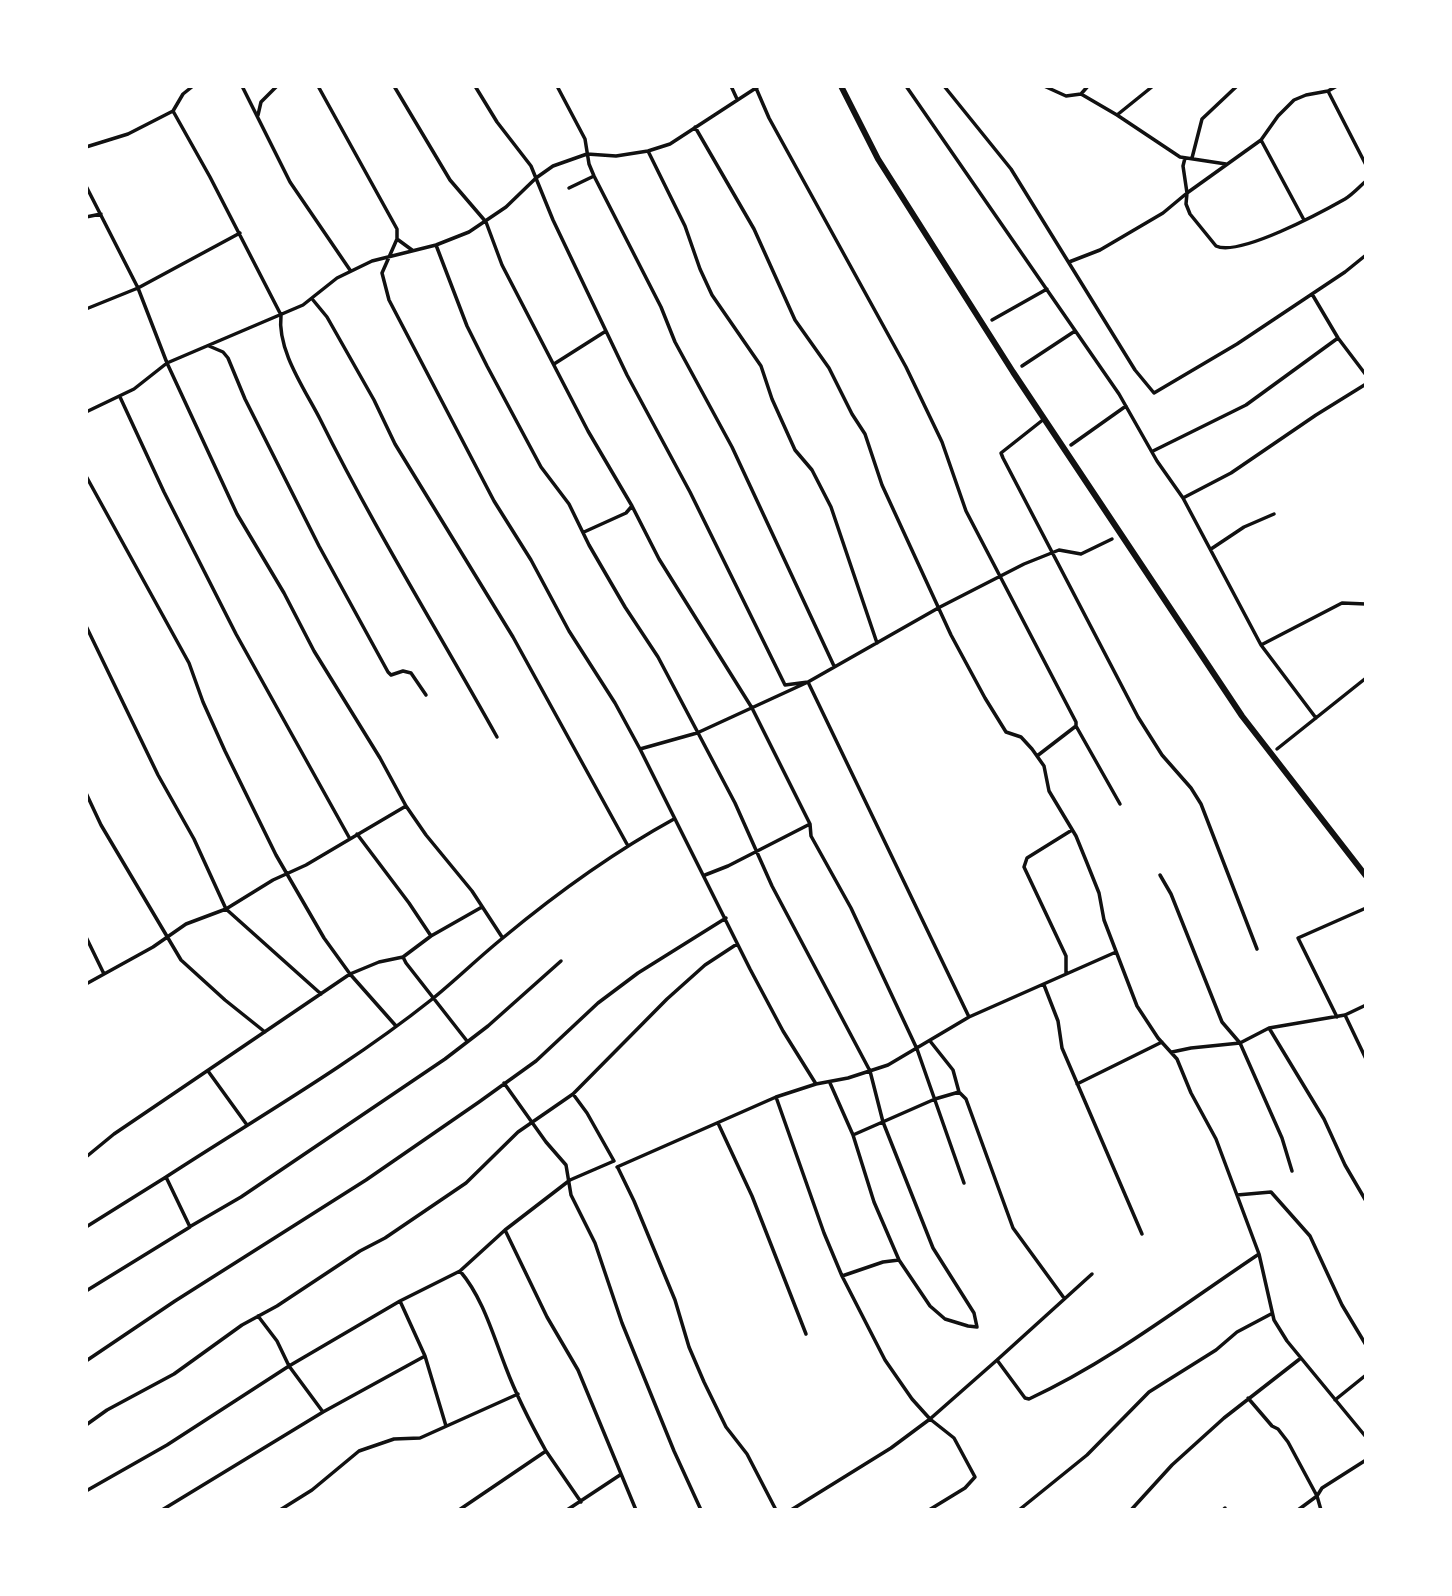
<!DOCTYPE html>
<html>
<head>
<meta charset="utf-8">
<style>
  body { margin:0 }
  #map { position:relative; width:1452px; height:1596px; overflow:hidden; background:#fff; font-family:Commissioner,sans-serif }
  canvas { display:block }
  .frame { position:absolute; inset:0; border:88px solid #fff; pointer-events:none }
</style>
</head>
<body>
<div id="map">
<canvas width="1452" height="1596"></canvas>
<div class="frame"></div>
</div>
<script>
const context = document.querySelector('canvas').getContext('2d');
context.lineJoin = 'round';
function trace(path, color, width, dash) {
  context.strokeStyle = color;
  context.lineWidth = width;
  context.lineCap = dash ? 'butt' : 'round';
  context.setLineDash(dash || []);
  context.stroke(path);
}
const minor = new Path2D(`
  M242,86L290,182L350,270
  M318,86L397,229V239L382,273L389,300L494,501L531,560L569,631L615,703L640,749L750,969L783,1031L816,1084L776,1097L617,1167
  M394,86L450,180L486,222L502,265L588,431L632,506L626,513L584,532
  M475,86L497,122L531,166L553,220L627,375L690,492L785,685L808,682L969,1017
  M557,86L585,139L589,164L594,176L661,307L675,342L732,447L834,666
  M731,86L737,99
  M906,86L1119,394L1157,461L1183,498L1261,645L1316,718
  M944,86L1011,169L1135,370L1154,393L1237,344L1345,272L1366,255
  M1044,86L1066,96L1081,94L1117,115L1180,157L1226,164
  M756,88L769,118L906,367L942,442L966,511L1076,722V726L1120,804
  M1328,91L1366,165
  M1081,94L1088,86
  M173,111L210,177L281,315C277,350 304,388 320,419C374,528 438,631 497,737
  M258,115L261,102L277,86
  M1117,115L1153,86
  M695,127L754,229L795,320L829,368L852,414L865,434L882,485L951,635L985,698L1006,732L1021,737L1032,749L1044,766L1049,791L1076,836L1087,863L1099,893L1104,920L1137,1006L1158,1038L1177,1059L1191,1093L1216,1139L1259,1254L1274,1320L1287,1341L1366,1437
  M1261,140L1304,220
  M86,147L128,134L173,111L183,94L193,86
  M648,151L685,226L700,269L712,295L761,366L772,399L795,450L812,470L831,507L877,643
  M1185,158L1183,166L1187,193L1186,204L1190,214L1216,246C1239,257 1322,212 1345,199C1353,194 1359,187 1366,181
  M1192,158L1202,119L1237,86
  M86,186L138,288L167,363L303,305L337,278L372,261L436,245L469,232L506,207L536,178L553,166L587,154L616,156L648,151L670,144L759,86
  M569,188L594,176
  M86,217L101,214
  M397,239L412,250
  M436,245L467,326L487,366L541,467L569,504L589,545L625,607L658,657L735,803L772,886L870,1071L883,1122L933,1248L974,1313L977,1327L968,1326L945,1319L930,1306L899,1260L874,1202L853,1135L830,1083
  M1069,262L1100,250L1163,213L1187,193L1261,140L1278,116L1294,100L1306,95L1328,91L1337,86
  M1312,294L1338,338L1366,375
  M313,300L327,317L374,400L395,444L513,637L628,846
  M86,309L138,288L240,233
  M992,320L1047,289
  M209,346L223,352L228,358L245,399L319,546L388,672L391,675L403,671L411,673L426,695
  M554,364L606,331
  M1022,366L1075,331
  M86,412L134,389L167,363L237,514L284,593L314,651L380,758L406,806L350,839L236,634L164,492L120,397
  M1044,419L1001,453L1003,458L1138,717L1162,755L1191,788L1201,804L1257,949
  M1071,445L1126,406
  M1153,451L1246,405L1338,338
  M86,476L189,663L203,702L225,751L276,855L324,938L350,974L396,1026
  M1183,498L1231,473L1316,415L1366,384
  M632,506L659,559L752,708L810,824L811,836L851,908L917,1049L964,1183
  M1211,549L1244,527L1274,514
  M86,626L158,775L194,839L226,909L321,994
  M1261,645L1342,603L1366,604
  M640,749L697,733L808,682L940,607L1024,564L1059,550L1081,554L1112,539
  M1277,749L1366,678
  M1037,756L1076,726
  M86,793L101,825L181,960L225,1000L265,1032
  M406,806L426,835L472,891L502,937
  M357,834L409,903L431,936
  M705,875L728,866L810,824
  M1160,875L1171,894L1222,1022L1240,1043L1282,1138L1292,1171
  M86,937L104,974
  M403,957L406,963L467,1041
  M1066,973V956L1024,867L1027,858L1072,830
  M86,984L153,947L186,924L226,909L273,880L306,865L350,839
  M1044,985L1058,1021L1062,1048L1142,1234
  M1345,1015L1366,1059
  M1337,1017L1298,938L1366,908
  M1269,1028L1324,1119L1345,1165L1366,1201
  M930,1041L953,1070L959,1092L966,1099L1013,1228L1064,1298
  M1172,1052L1191,1048L1240,1043L1269,1028L1345,1015L1366,1005
  M208,1071L247,1125
  M504,1083L546,1142L566,1165L571,1195L595,1243L622,1323L674,1451L701,1510
  M816,1084L848,1078L888,1065L969,1017L1116,952
  M1077,1084L1162,1042
  M573,1094L587,1113L614,1161
  M776,1097L824,1233L842,1276L885,1360L912,1399L930,1419L891,1448L791,1510
  M718,1123L752,1196L806,1334
  M853,1135L935,1099L959,1092
  M86,1157L114,1134L350,974L379,962L403,957L431,936L482,907
  M618,1168L634,1201L675,1300L689,1347L704,1382L726,1427L747,1454L776,1510
  M1237,1195L1271,1192L1310,1236L1342,1305L1366,1345
  M191,1226L241,1197L445,1059L488,1026L561,961
  M86,1227L166,1177
  M505,1230L547,1317L578,1370L636,1510
  M460,1271C483,1298 493,1335 506,1368C517,1397 531,1424 546,1451
  M842,1276L883,1262L899,1260
  M86,1291L190,1227L166,1177C255,1119 348,1066 431,1000C456,980 479,957 504,937C557,893 614,852 674,819
  M400,1301L425,1356L446,1426
  M258,1316L277,1341L289,1366L323,1412
  M997,1360L1092,1274
  M86,1361L175,1301L366,1180L479,1102L536,1061L598,1003L638,973L726,918
  M1248,1398L1272,1426L1278,1429L1288,1442L1317,1496L1298,1510
  M1335,1400L1366,1375
  M86,1425L107,1410L174,1374L242,1325L277,1306L360,1251L385,1238L466,1183L518,1132L573,1094L667,999L705,965L737,944
  M86,1491L167,1445L289,1366L400,1301L460,1271L505,1230L570,1180L614,1161
  M162,1510L323,1412L425,1356
  M280,1510L312,1490L359,1451L394,1439L420,1438L518,1394
  M459,1510L546,1451L581,1502
  M567,1510L620,1475
  M929,1510L965,1488L975,1477L954,1438L930,1419L997,1360L1025,1398L1029,1399C1111,1361 1184,1304 1259,1254
  M1019,1510L1087,1455L1149,1392L1216,1350L1237,1332L1271,1314
  M1131,1510L1172,1465L1224,1418L1301,1358
  M1223,1510L1225,1508
  M1321,1510L1317,1496L1322,1488L1366,1460
  M1365,1510H1366`);
const primary = new Path2D(`
  M841,86L878,159L1013,372L1242,716L1366,876`);
trace(minor, '#111', 3.5);
trace(primary, '#111', 6);
</script>
</body>
</html>
